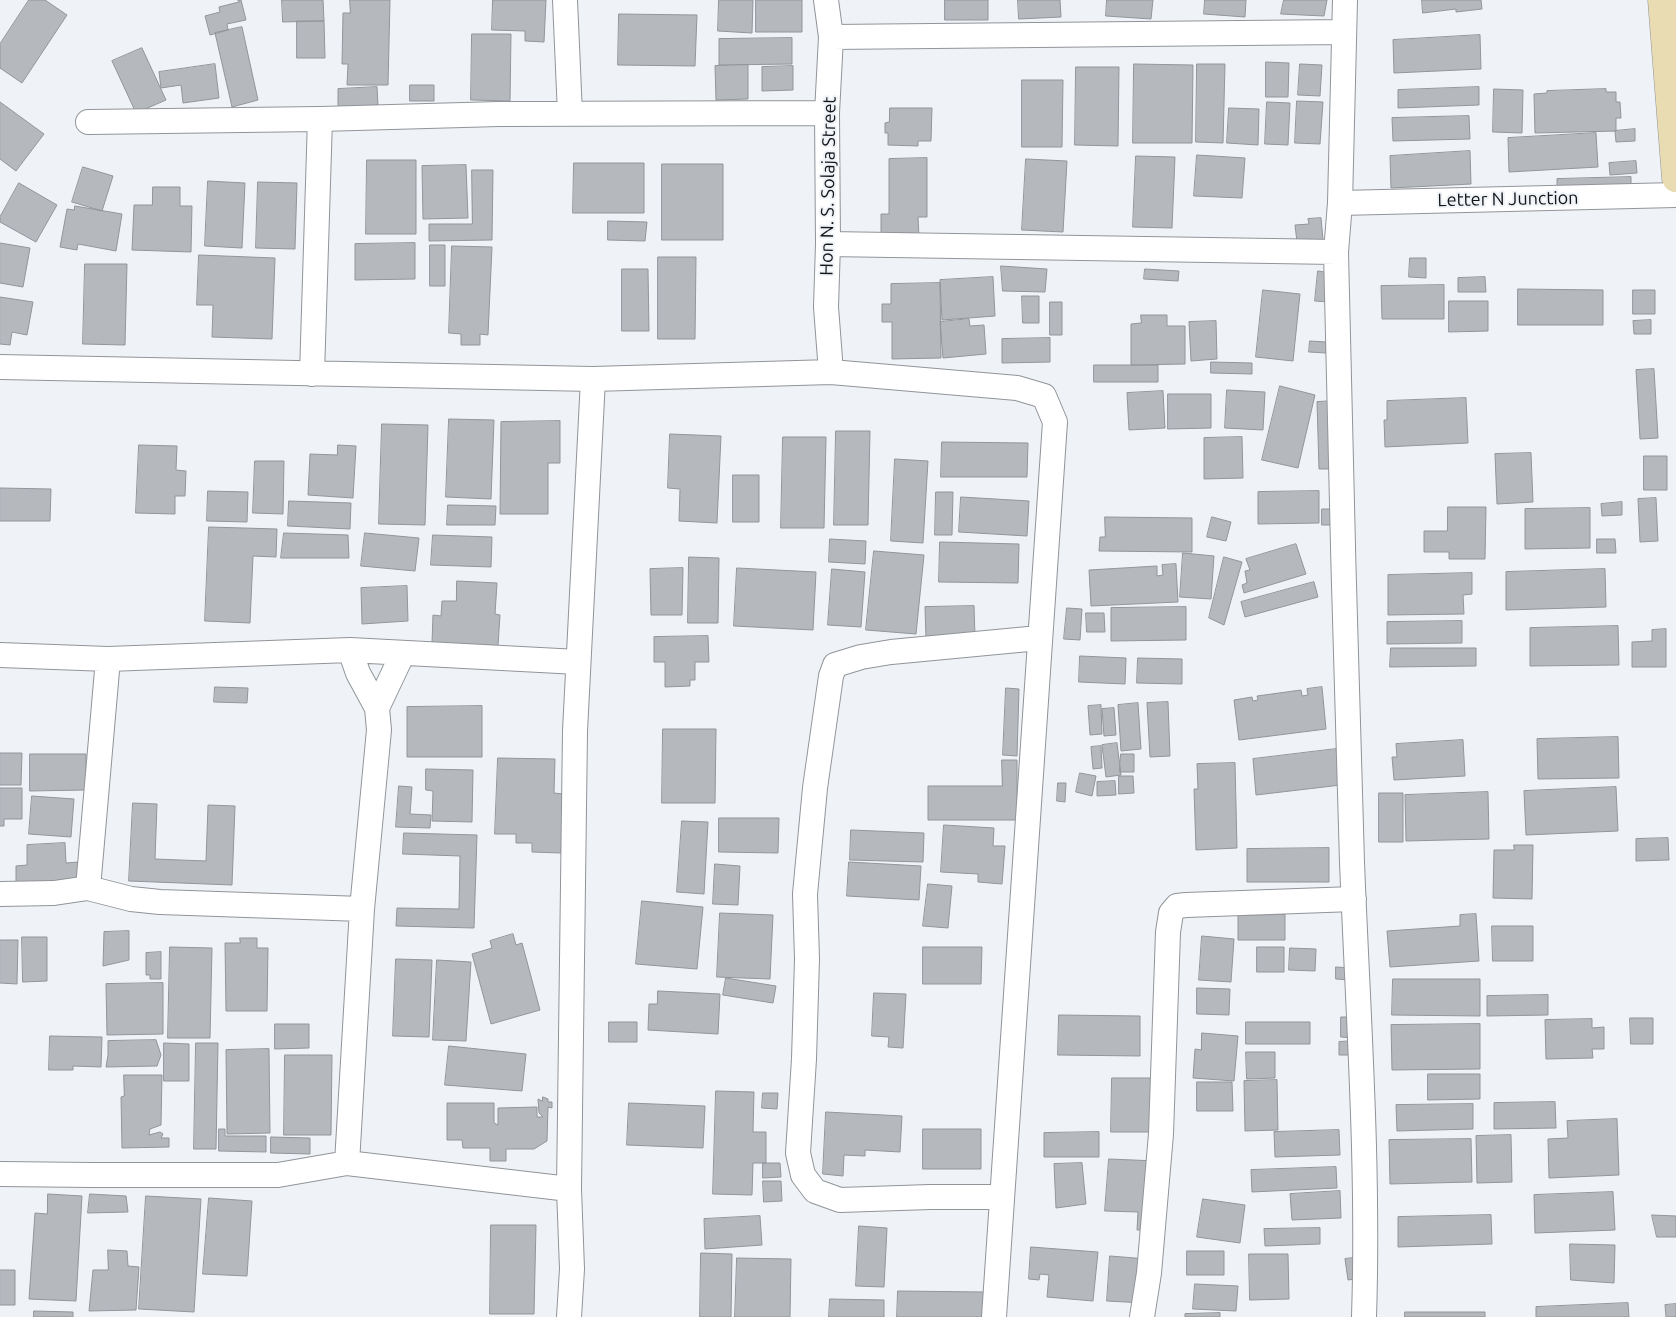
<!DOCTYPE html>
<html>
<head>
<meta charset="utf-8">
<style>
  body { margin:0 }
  canvas { display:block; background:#eff3f8 }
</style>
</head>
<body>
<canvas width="1676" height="1317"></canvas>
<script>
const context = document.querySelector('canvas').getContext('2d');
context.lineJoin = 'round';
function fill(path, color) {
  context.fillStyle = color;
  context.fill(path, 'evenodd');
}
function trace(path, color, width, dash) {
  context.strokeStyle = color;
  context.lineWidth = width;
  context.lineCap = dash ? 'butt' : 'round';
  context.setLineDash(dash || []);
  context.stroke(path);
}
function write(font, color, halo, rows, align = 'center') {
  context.font = font + ' Ubuntu,sans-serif';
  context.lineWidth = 4;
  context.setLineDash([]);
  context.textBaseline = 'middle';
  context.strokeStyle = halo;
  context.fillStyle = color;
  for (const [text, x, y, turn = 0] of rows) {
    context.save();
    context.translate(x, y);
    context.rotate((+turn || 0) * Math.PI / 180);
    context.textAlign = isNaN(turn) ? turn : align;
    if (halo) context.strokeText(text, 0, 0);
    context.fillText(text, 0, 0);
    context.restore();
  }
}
const building = new Path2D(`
  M29,0H45L67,15L22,83L0,68V44Z
  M238,0H241L246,20L227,24L228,30L210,35L205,16L220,12L219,7L239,2Z
  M282,0H323L324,21L283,22Z
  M350,0H390L388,85H347L348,64H342L343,13H350Z
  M493,0H546L544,42L525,41V31L492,30Z
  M719,0H753L752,33L718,31Z
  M756,0H802V32H756Z
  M945,0H988V20H945Z
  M1018,0H1060L1061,17L1019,19Z
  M1107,0H1153L1151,19L1106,16Z
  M1205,0H1246L1245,17L1204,14Z
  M1284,0H1327L1324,16L1281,14Z
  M1422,0H1481L1482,9L1456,12V9L1423,13Z
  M619,14L697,15L695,66L618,65Z
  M297,21H324L325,58H297Z
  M242,27L258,100L232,107L215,33Z
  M472,34H511L510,101L471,100Z
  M1480,35L1481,69L1394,73L1393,40Z
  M792,38V64L719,65V39Z
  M142,48L166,100L136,113L112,61Z
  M1266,62L1289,63L1288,97H1266Z
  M215,64L219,98L183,103L181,85L161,88L159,72Z
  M1134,64L1193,65L1192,143H1133Z
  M1197,64H1225L1223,143L1196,142Z
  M1300,64L1322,65L1320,96L1298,95Z
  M748,65V99L716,100L715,66Z
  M793,66V90L762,91V67Z
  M1076,67H1119L1118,146L1075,145Z
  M1022,80H1063L1062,147H1022Z
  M410,85H434V101H410Z
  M377,87L378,105L338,107V89Z
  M1479,87V105L1398,108V90Z
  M1494,89L1523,90L1522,133L1493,132Z
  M1606,89V92H1616V102H1620L1621,118H1616V131L1535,133L1534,94L1547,93V91Z
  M1297,101L1323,102L1320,144L1295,143Z
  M0,102L44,134L16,171L0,159Z
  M1267,102L1290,103L1288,145L1265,144Z
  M890,108H932L931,141H918V146L888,145V133H885V123L889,122Z
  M1229,108L1259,109L1258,145L1227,143Z
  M1469,116L1470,139L1393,141L1392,118Z
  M1635,129V141L1616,142L1615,131Z
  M1596,133L1598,167L1509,172L1508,138Z
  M1470,151L1471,184L1391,188L1390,156Z
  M1197,155L1245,158L1242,198L1194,196Z
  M1136,156L1175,157L1172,228L1133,227Z
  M927,158V217H918L919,237H881V214H889V159Z
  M1026,159L1067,161L1063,232L1022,230Z
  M367,160H416V234H366Z
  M1636,161L1637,173L1610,175L1609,163Z
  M574,163H644V213H573Z
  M662,164H723V240H662Z
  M466,165L468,218L423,219L422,166Z
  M83,167L113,176L102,211L72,202Z
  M472,170H493L492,240L429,241V224H472Z
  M1631,177V191L1557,194V179Z
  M208,181L245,183L242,248L205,246Z
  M258,182L297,183L295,249L256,248Z
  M19,183L57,205L36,242L0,222V217Z
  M153,187H180V206H192L191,252L132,250L134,205H152Z
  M75,206L122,214L116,251L78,244L77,250L60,247L67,209L74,210Z
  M1321,218L1323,240L1297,242L1295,225L1309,224L1308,219Z
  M608,221L647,222L645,241L608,240Z
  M0,243L30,248L23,287L0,283Z
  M415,243V279L355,280V244Z
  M430,245H445V286H430Z
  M452,246L492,247L488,335L480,334V345H461V334L449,333Z
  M199,255L275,258L272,339L212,337L213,305H197Z
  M658,257H696L695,339H658Z
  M1410,258H1426V278L1409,277Z
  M85,264H127L125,345L83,344Z
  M1001,266L1047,269L1045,292L1003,291Z
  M622,269H648L649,331H622Z
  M1145,269L1179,271L1178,281L1144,279Z
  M1318,271L1331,273L1328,302L1315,301Z
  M993,277L995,316L942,320L940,280Z
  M1485,277L1486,292H1458V278Z
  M940,283L941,358L892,359V322H882V304H891V284Z
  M1444,285V319H1382L1381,286Z
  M1518,289L1603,290V325H1518Z
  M1263,290L1300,294L1293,361L1256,357Z
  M1633,290H1655V314H1633Z
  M1022,296H1039V323H1023Z
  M0,297L33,302L27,335L12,332L10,345L0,344Z
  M1449,301H1488V331L1449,332Z
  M1050,302H1062V335H1050Z
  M1141,315H1167V326H1185V364L1131,365V324L1141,323Z
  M969,319L970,326L984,325L986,354L943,358L940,322Z
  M1651,320V334H1634L1633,321Z
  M1216,321L1217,359L1191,361L1189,322Z
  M1050,338V362L1002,363V339Z
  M1310,341L1326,342V353L1309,352Z
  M1211,362L1252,363V374L1211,373Z
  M1094,365H1158V382H1094Z
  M1654,369L1658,438L1640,439L1636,370Z
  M1280,386L1315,395L1298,468L1262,460Z
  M1227,390L1265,392L1263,430L1225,428Z
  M1163,391L1165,428L1129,430L1127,393Z
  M1168,394H1211V428L1168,429Z
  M1466,398L1468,443L1385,447L1384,420H1387V401Z
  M1335,401L1338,469H1319L1317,402Z
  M449,419L494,420L491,499L446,497Z
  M560,421V463H548V514H500L501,422Z
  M382,424L428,425L425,525L379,524Z
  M836,431H870L868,525H834Z
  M670,434L721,436L717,523L679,521L680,489L668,488Z
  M783,437H826L824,528H781Z
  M1242,437L1243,478L1204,479V438Z
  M942,442L1028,443L1027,477H941Z
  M139,445L177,446L176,470L186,471L185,496H175V514L136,513Z
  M338,445L356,446L353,498L308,495L310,454L337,455Z
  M1531,453L1533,502L1497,504L1495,454Z
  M1644,456H1667V490H1644Z
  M895,459L928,461L923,543L891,541Z
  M255,461H284L283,514L253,513Z
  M733,475H759V522H733Z
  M0,488L51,489L50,521H0Z
  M208,491L248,492L247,522L207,521Z
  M1319,491V523L1258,524V492Z
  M936,492H953L952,535H935Z
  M961,497L1029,501L1027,536L959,532Z
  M1656,498L1658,541L1640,542L1638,499Z
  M289,501L351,503L350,529L288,526Z
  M1622,502V515L1602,516L1601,504Z
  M448,505L496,506L495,525H447Z
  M1448,507H1486L1485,559H1449V552H1424V531H1447Z
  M1590,508V548L1525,549V509Z
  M1322,509H1336L1337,525H1322Z
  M1105,517L1192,518V552L1099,551L1100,537H1105Z
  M1212,517L1231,522L1226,541L1207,537Z
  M209,527L277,529L276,557L253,556L250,623L205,621Z
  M284,533L348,535L349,558H281Z
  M365,533L419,538L415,571L361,566Z
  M433,535L492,537L491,567L431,565Z
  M830,539L866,541L865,564L829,562Z
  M1597,539H1615L1616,553H1597Z
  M940,542L1019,544L1018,583L939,582Z
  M1296,544L1306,574L1244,593L1242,585L1247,583L1245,571L1250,570L1246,559Z
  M874,551L924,555L916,634L866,630Z
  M1183,553L1214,556L1211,599L1180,597Z
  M689,557L719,558L718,623H688Z
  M1224,557L1242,562L1224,625L1209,618Z
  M1176,564L1178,602L1091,606L1089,570L1157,566V576L1163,575L1162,565Z
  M683,568L682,615H651L650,569Z
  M737,568L816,572L813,630L734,626Z
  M832,569L865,572L861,627L828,625Z
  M1605,569L1606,607L1506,610V572Z
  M1472,573V594L1463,595L1464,614L1388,615V575Z
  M457,581L497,583L495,614L500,615L498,646L432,643L433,615L441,616L442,601H456Z
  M1314,582L1318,597L1245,617L1241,602Z
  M407,586L408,621L362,624L361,588Z
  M974,606L975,637L926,639L925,607Z
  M1186,607V640L1111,641V608Z
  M1067,608L1082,609L1080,640L1064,639Z
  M1086,613H1104L1105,632H1087Z
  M1462,621V643L1387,644V622Z
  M1618,626L1619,665L1530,666V628Z
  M1666,629V667H1632V642L1652,641V630Z
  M708,636L709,662H695V680H690V686L665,687V662H654V637Z
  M1391,648H1476V666L1390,667Z
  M1080,656L1126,658L1125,684L1079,682Z
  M1138,658L1182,659V684L1137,683Z
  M215,687L248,688L247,703L214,702Z
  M1322,687L1326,729L1239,740L1234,700L1252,697L1253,701L1258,700L1257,696L1301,690L1302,696L1308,695L1307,689Z
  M1006,688L1019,689L1017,756L1003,755Z
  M1168,702L1170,756L1150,757L1147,703Z
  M1138,703L1141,749L1121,751L1118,705Z
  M1101,705L1102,734L1090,735L1088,706Z
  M482,706V757H407V707Z
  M1114,708L1116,735L1104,736L1102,709Z
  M663,729H716L715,803H662Z
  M1618,737L1619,778L1538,779L1537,739Z
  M1463,740L1465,776L1394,780L1392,757H1397L1396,744Z
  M1117,743L1121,775L1106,777L1102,745Z
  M1101,746L1102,768L1093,769L1091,747Z
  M1336,749L1341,785L1256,795L1253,759Z
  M0,753H22L21,785H0Z
  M30,754H86V790L30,791Z
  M1121,754H1134V772H1120Z
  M498,758L555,759L554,793L563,794L561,853L532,852V843H516V834H495Z
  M1002,760H1017V820H928V786H1002Z
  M1235,763L1237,848L1196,850L1194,789H1198L1197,764Z
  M426,769L473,770L472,822L432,821L433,791L426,790Z
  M1080,773L1096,776L1092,796L1076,792Z
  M1119,776H1133L1134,793L1119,794Z
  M1115,781L1116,795L1097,796V782Z
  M1058,783H1066L1065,802L1057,801Z
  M399,786L412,787L410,814L431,815L430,828L396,827Z
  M1616,787L1618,831L1526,835L1524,791Z
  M0,788H22V819H4V826H0Z
  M1488,792L1489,839L1406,841L1405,795Z
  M1379,793H1403V842H1379Z
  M32,796L74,799L71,837L29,834Z
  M133,803L157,804L155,859L206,861L208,805L235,806L232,885L129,881Z
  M719,818H779L778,853L719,852Z
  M682,821L708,822L704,894L677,892Z
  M944,825L994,828L993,846H1005L1002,884L978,882V874L941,872Z
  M851,830L924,833L923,862L850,860Z
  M404,833L477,835L474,928L396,926L397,908L459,909L460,856L403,854Z
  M1668,838L1669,860L1636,861V839Z
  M65,843L66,863L78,862L79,882L16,885V866L27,865V845Z
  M1514,845H1533L1532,899L1493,898L1494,850H1514Z
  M1329,848V882H1247V849Z
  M849,862L921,866L919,900L847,896Z
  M715,864L740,866L738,905L713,904Z
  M928,884L952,886L948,928L923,926Z
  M642,901L703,907L697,969L636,964Z
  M720,913L773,915L770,979L717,977Z
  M1476,914L1479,961L1390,967L1387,931L1460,926V915Z
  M1285,915V940H1238V916Z
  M1492,926H1533V961H1493Z
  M129,931V960L103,966L104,932Z
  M513,934L516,945L522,943L540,1010L491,1024L472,954L492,948L490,941Z
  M1202,936L1234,939L1231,982L1199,980Z
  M22,937H47V981L23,982Z
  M240,938H257V948H268L267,1011H226L225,943H240Z
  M0,940H18L17,984L0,983Z
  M170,947L212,948L210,1038H168Z
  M923,947H982L981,984H923Z
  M1257,947H1284V972H1257Z
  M1290,948L1316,949L1315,971L1289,970Z
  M161,952V979H150V975H146V953Z
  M396,959L432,960L429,1037L393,1036Z
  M437,960L471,962L466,1041L433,1040Z
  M1336,967L1351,968L1350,980L1336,979Z
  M726,978L776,986L773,1003L723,995Z
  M1393,979H1480V1016L1392,1015Z
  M163,983V1034L107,1035L106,984Z
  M1197,988L1230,989L1229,1015L1197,1014Z
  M658,991L720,994L718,1034L648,1030L649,1004H657Z
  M874,993L906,994L903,1048L888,1047L889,1037L872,1036Z
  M1548,995V1015L1487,1016V996Z
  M1059,1015L1140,1016V1056L1058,1055Z
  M1341,1017H1353L1352,1038L1341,1037Z
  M1630,1018H1653V1044H1631Z
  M1592,1019V1028L1604,1027V1049H1592L1593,1058L1546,1059L1545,1020Z
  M609,1022H637V1042H609Z
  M1246,1022H1310V1044H1246Z
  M275,1024H309V1048L275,1049Z
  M1480,1024V1069L1392,1070L1391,1025Z
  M1202,1033L1238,1036L1234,1081L1193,1078L1195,1049L1201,1050Z
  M50,1036L102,1037L101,1067L73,1066V1070H49Z
  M156,1040L161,1055L157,1066L106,1067L108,1055V1041Z
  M1353,1041V1055H1339V1042Z
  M164,1043L189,1044V1081H164Z
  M196,1043H218L216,1149H194Z
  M449,1046L526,1054L522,1091L445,1085Z
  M269,1049L270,1133L227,1134L226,1050Z
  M1246,1052H1275V1078L1247,1079Z
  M285,1055H332L331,1135H284Z
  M1428,1074H1480V1099L1428,1100Z
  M124,1075H162L161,1125L150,1129L149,1135L160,1132L163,1134L161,1138H169V1147L122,1148L121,1097L124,1096Z
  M1112,1078H1155L1154,1132H1111Z
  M1277,1080L1278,1130L1245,1131L1244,1081Z
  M1197,1082H1232L1233,1111H1197Z
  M716,1091L754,1092L753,1132H766V1163H753L752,1195L713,1194Z
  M763,1093H778L777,1109L762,1108Z
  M543,1097L548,1099V1102H552V1108L548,1107L547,1141L534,1149H506V1161H490V1148H463L462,1140H447V1103H494V1123L498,1125V1108L537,1107V1117H543L539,1113L538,1099L542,1101Z
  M1555,1102L1556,1128L1494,1129V1103Z
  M629,1103L705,1106L703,1148L627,1145Z
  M1473,1104V1129L1397,1131L1396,1105Z
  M826,1112L902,1116L900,1152L865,1150V1156L844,1155L843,1176L823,1174Z
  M1617,1119L1619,1175L1549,1178L1548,1139L1568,1138L1567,1121Z
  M219,1129H225V1136H266V1152L219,1151Z
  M923,1129H981V1169H923Z
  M1339,1130L1340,1155L1275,1157L1274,1132Z
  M1099,1132V1157H1044V1133Z
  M1511,1135L1512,1182L1477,1183L1476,1136Z
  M271,1137L310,1138V1154L271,1153Z
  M1471,1139L1472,1182L1390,1184L1389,1140Z
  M1109,1159L1157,1161L1153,1230H1137L1138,1212L1105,1211Z
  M763,1163H780L781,1177L763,1178Z
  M1082,1163L1086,1204L1056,1208L1054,1164Z
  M1336,1167L1337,1188L1252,1192L1251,1170Z
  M763,1181H781L782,1201L764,1202Z
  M1340,1191L1341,1218L1292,1220L1290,1194Z
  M1613,1192L1615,1230L1535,1233L1534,1195Z
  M48,1194L82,1196L76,1301L29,1299L35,1213L47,1214Z
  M90,1194L126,1196L128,1212L88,1213Z
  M146,1196L201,1199L194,1312L139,1309Z
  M209,1198L252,1201L247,1276L203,1274Z
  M1203,1199L1245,1205L1240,1243L1197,1237Z
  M1491,1215L1492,1244L1398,1247V1217Z
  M1652,1215L1676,1216V1237H1657Z
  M760,1216L762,1245L705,1249L704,1219Z
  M491,1225H536L534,1314H490Z
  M859,1226L887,1228L884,1287L856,1286Z
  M1320,1228V1244L1265,1246L1264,1229Z
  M1570,1244L1615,1245L1614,1283L1571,1280Z
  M1031,1247L1098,1252L1093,1301L1047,1297L1049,1275L1040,1274L1039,1280L1029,1279Z
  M108,1250L127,1251L128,1266L139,1267L136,1310L89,1311L93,1270H108Z
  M1187,1251H1224V1275H1187Z
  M701,1253L732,1254L731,1317H700Z
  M1249,1254H1288L1289,1299L1250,1300Z
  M1110,1256L1147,1259L1144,1303L1107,1301Z
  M1360,1257L1363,1278L1348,1280L1345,1259Z
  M737,1258L791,1259L790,1317H735Z
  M0,1270H15V1305H0Z
  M1195,1284L1238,1286L1236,1311L1193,1309Z
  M898,1291L984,1292L983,1317H897Z
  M830,1299L884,1300V1317H829Z
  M1628,1303L1629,1317H1536V1307Z
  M1676,1304V1317H1666L1665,1305Z
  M34,1311L73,1312V1317H34Z
  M1405,1312H1485V1317H1405Z
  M1220,1313V1317H1185V1314Z`);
const street = new Path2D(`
  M565,0L570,114
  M826,0L831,37L827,113L828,244L826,307L831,372
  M1345,0L1340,203L1336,252C1341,455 1345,659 1352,862C1358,1014 1369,1165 1364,1317
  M831,37L1344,32
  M88,122L320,119L499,114L827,113
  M1340,203L1676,195
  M828,244L1336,252
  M0,367L593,379L831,372L1017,388L1044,396L1055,422L994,1317
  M312,374L320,119
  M0,655L108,659L350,650L578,662
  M377,708L403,653
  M88,888L131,899L160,902L362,909
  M0,894L54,893L88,888L108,659
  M347,1163L362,909L379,730L377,708L358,673L350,650
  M0,1174L92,1175H278L347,1163L569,1189
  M1002,1197H930L840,1200L815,1191L803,1175L798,1153L804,1059L807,959L805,894L815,788L831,676L835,665L861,657L891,652L1039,638
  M569,1317L572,1269L569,1189L575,731L593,379
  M1142,1317L1149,1273L1161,1134L1168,932L1171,913L1177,906L1186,905L1354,899`);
const secondary = new Path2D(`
  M1662,0L1676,178`);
const streetNames = [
  ["Hon N. S. Solaja Street",828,186,-89],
  ["Letter N Junction",1508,199,-1]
];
fill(building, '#b5b9be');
trace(building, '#92969a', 1);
trace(street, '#919499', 26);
trace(secondary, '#919499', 29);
trace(street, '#fff', 24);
trace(secondary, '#e9dbb2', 28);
write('18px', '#131516', '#eff3f8', streetNames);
</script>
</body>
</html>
